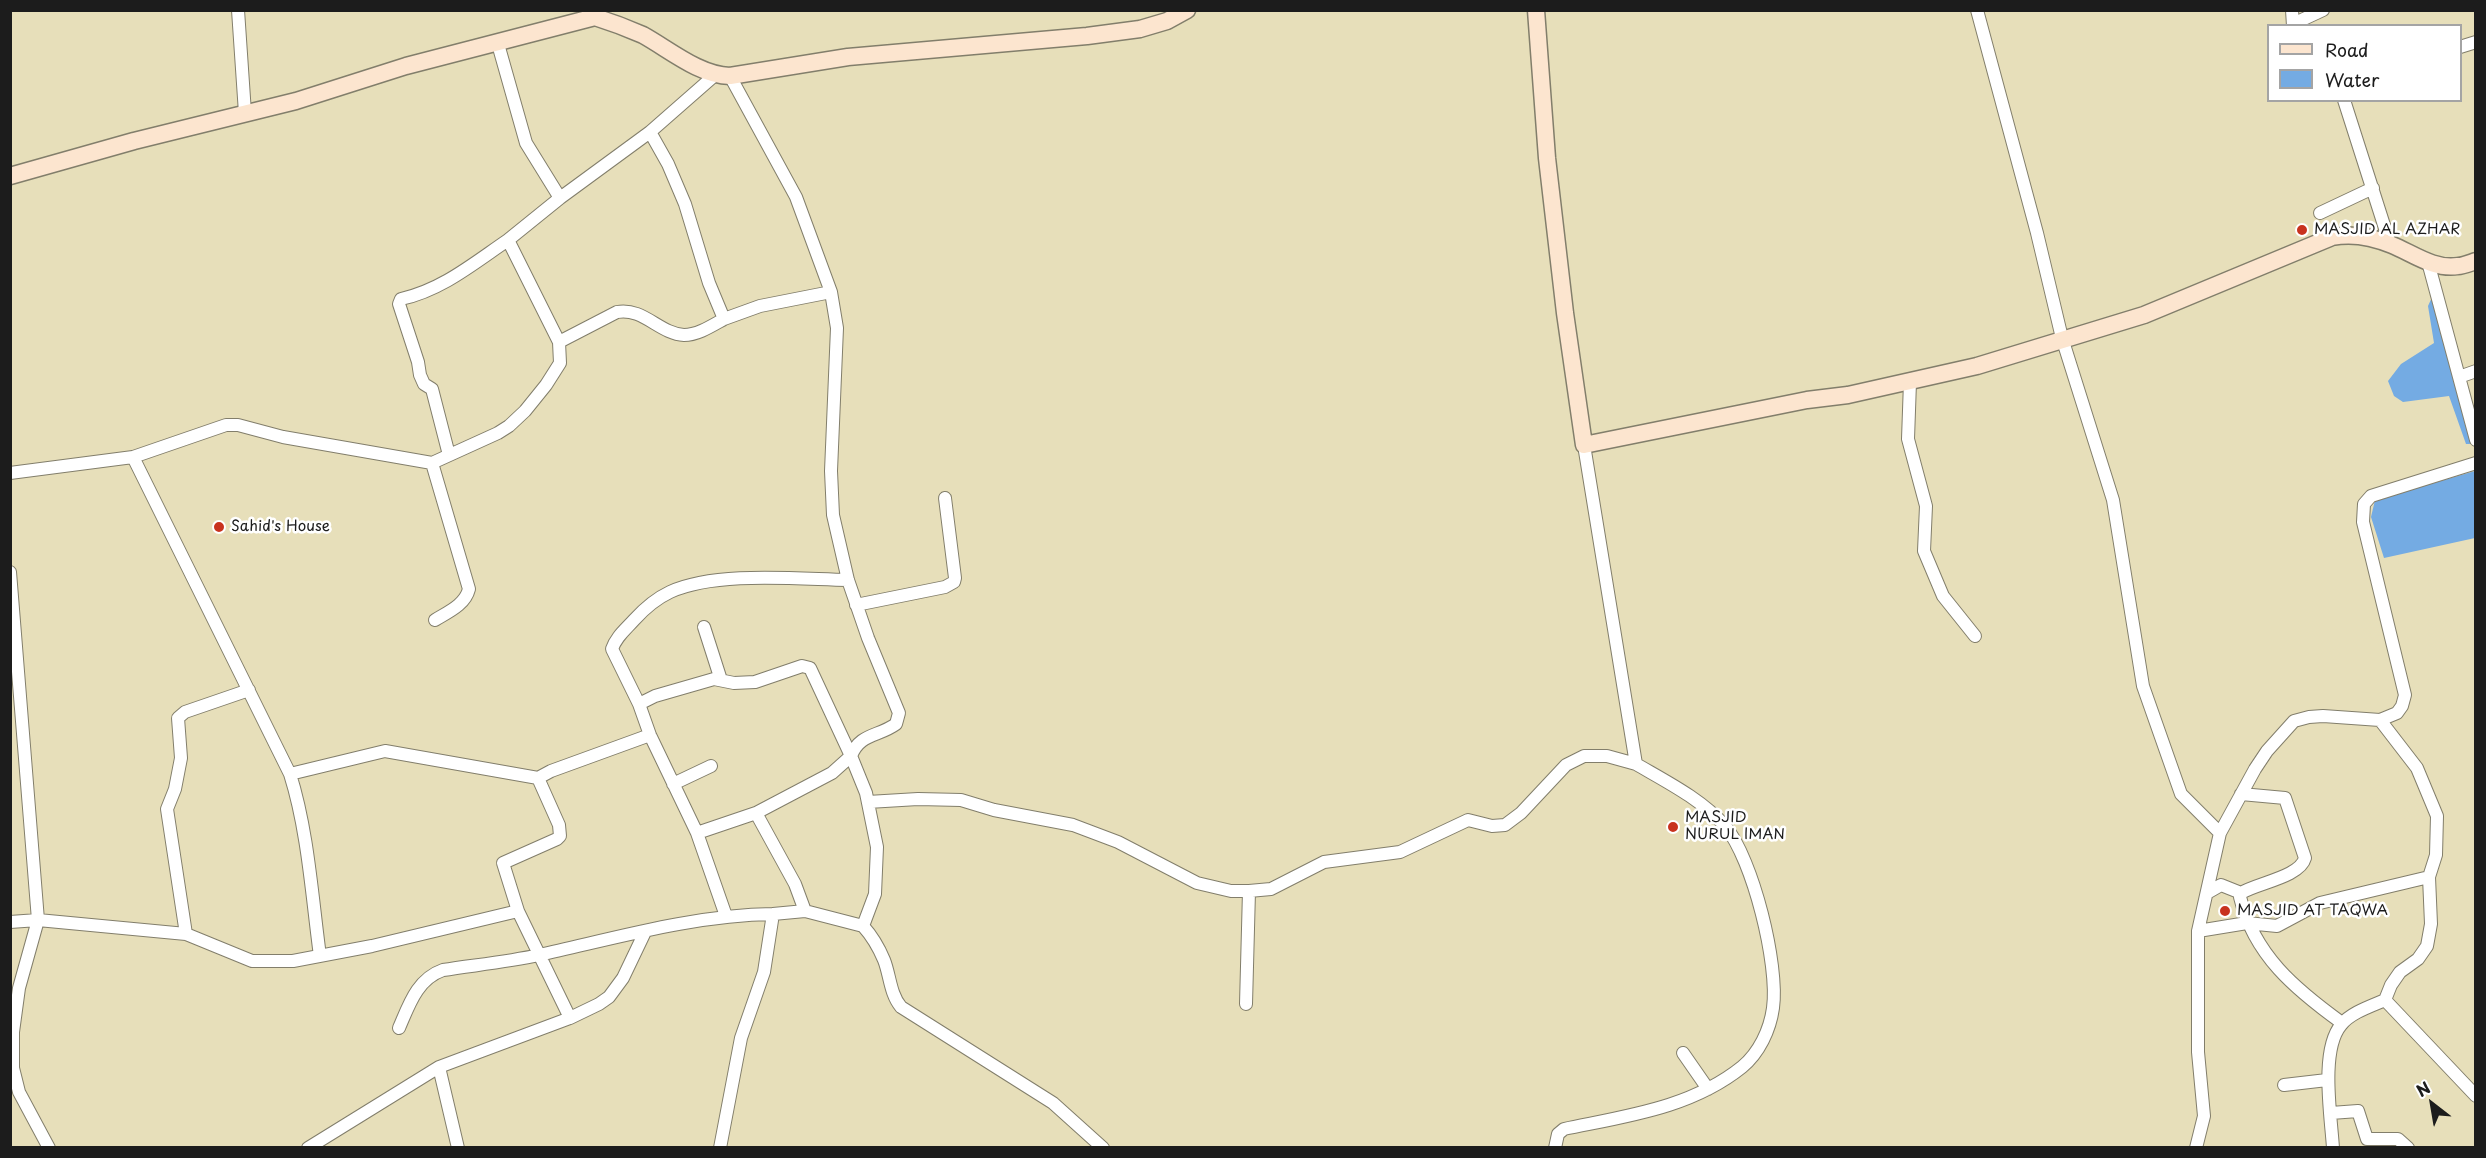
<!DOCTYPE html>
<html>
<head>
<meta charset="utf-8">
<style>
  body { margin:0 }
  #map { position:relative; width:2486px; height:1158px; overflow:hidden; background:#e7dfba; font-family:"Playpen Sans",sans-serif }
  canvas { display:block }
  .frame { position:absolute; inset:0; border:12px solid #1c1c1c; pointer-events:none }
  .legend { position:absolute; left:2267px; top:24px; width:195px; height:78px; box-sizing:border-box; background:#fff; border:2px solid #a4a4a4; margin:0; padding:8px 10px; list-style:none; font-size:18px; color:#1c1c1c }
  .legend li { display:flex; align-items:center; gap:12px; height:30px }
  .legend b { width:30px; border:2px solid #a4a4a4 }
  .north { position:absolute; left:2402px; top:1074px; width:60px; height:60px; -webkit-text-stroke:4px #fff; paint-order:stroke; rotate:329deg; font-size:16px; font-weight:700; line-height:24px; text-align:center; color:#1c1c1c }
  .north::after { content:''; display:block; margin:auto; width:21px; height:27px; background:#1c1c1c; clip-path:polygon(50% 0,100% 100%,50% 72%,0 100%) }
</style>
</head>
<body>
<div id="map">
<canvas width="2486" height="1158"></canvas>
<div class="frame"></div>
<ul class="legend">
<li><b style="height:8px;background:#fce5cf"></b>Road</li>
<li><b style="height:16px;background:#74abe3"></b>Water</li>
</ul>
<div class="north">N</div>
</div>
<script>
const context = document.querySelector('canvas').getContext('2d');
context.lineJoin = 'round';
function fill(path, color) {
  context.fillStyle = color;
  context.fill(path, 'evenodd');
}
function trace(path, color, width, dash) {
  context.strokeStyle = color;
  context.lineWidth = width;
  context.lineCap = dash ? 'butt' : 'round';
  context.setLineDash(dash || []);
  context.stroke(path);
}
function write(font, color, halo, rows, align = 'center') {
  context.font = font + ' "Playpen Sans",sans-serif';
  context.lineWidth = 5;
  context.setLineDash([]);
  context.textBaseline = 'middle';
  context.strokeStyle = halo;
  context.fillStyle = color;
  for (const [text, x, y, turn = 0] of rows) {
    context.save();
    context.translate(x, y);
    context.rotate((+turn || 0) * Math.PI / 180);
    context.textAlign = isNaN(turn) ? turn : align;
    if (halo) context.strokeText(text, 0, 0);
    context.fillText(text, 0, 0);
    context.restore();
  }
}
const water = new Path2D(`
  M2433,295L2472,444H2466L2449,396L2403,402L2394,396L2388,381L2401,364L2434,343L2428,306Z
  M2475,471V538L2384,558L2371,517L2375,500Z`);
const street = new Path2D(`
  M238,10L245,113
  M1977,10L2037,233L2062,338L2113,500L2143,686L2181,794L2220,833
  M2292,10L2293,26
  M2293,24L2323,10
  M498,44L526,143L560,198
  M2460,47L2476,42
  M730,76L796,197L831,292L837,328L831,471L833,515L848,580L868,638L899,713L896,724C878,737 860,733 851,756L866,793L877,847L875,894L863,926L805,911L773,914
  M2344,100L2390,244
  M650,132L715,75
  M2320,213L2373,188
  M2428,262L2476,440
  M559,342L617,312C643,307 660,334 684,335C698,335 713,325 724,319
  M2459,377L2476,371
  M1910,382L1908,439L1926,506L1924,551L1943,596L1975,636
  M449,455L432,389L424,384L420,375L418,362L399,304L401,299C442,290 474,263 508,240
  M133,457L290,774C308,831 312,897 320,956
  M432,463L469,589C465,605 448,612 435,620
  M10,473L133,457L226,425H238L283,437L432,463L498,433L509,426L525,411L546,385L560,363L559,342L508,240L560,198L650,132L668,164L685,204L709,283L724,319L760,306L831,292
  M10,572L38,920L19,988L13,1032V1068L19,1092L49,1148
  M856,605L945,587L954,582L955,578L945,498
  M704,627L721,680
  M639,704L612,649C616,637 625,630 634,620C644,609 655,599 670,592C716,571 796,579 848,580
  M290,774L385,751L538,778
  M673,784L711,766
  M2241,794L2285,798L2305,858C2300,877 2257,883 2241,893L2240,897C2254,955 2295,989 2342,1023
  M868,802L918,799L961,800L994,810L1073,825L1118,842L1197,883L1231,891H1249L1271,889L1324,862L1400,852L1468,820L1492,826L1505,825L1521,813L1566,765L1584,756H1607L1636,764L1584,445
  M697,833L756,813
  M2207,893L2221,885L2241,893
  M518,911L503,863L557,839L560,836L559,825L538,778L551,771L650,735
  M726,916L697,833L650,735L639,704L655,696L714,679L734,683L755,682L802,666L810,668L851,756L832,773L756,813L795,884L805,911
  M10,922L38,920L186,934L252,961H293L372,946L518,911L570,1018
  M863,926C872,936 879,948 884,960C890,975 890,994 901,1007L1053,1103L1103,1148
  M2198,931L2247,923L2277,926L2320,903L2429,877
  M186,934L167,809L175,789L181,758L178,718L185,712L249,690
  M2385,1000L2476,1096
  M1246,1004L1249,891
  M399,1028C409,1005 417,979 443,970C475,965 507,962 539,955C616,938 694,915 773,914L764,972L741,1038L720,1148
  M1683,1053L1708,1089
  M2284,1085L2327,1080
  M2331,1113L2358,1111L2367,1139H2398L2408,1148
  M308,1148L439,1067
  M458,1148L439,1067L570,1018L599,1004L609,997L623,978L645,932
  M1555,1148L1558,1134L1564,1129C1626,1116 1691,1108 1742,1067C1759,1053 1770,1030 1773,1008C1779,965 1753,859 1725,826C1701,799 1667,782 1636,764
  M2196,1148L2204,1116L2198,1052V931L2220,833L2255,769L2267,751L2294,721L2309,717L2323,716L2380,720L2397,713L2402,706L2405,695L2363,522L2364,504L2371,496L2476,463
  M2333,1148C2331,1116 2320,1050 2341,1025C2350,1013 2371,1006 2385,1000L2391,985L2400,972L2418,959L2427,946L2431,924L2429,877L2436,855L2437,816L2417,768L2380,720`);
const secondary = new Path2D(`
  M1536,10L1547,158L1565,313L1584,445L1807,400L1848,395L1977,366L2144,315L2332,237C2352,233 2373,237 2392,245C2412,253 2434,270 2458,266C2463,266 2470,263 2476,261
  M10,176L134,141L296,101L406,66L595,17C611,22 627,28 643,35C670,50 699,75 730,76L848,57L1087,36L1140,29L1167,21L1187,10`);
const markers = [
  [2302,230,6,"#c8321e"],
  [219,527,6,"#c8321e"],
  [1673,827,6,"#c8321e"],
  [2225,911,6,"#c8321e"]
];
const poiNames = [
  ["MASJID AL AZHAR",2314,230],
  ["Sahid's House",231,527],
  ["MASJID",1685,818],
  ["NURUL IMAN",1685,835],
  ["MASJID AT TAQWA",2237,911]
];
fill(water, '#74abe3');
trace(street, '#827e6b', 14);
trace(secondary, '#827e6b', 19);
trace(street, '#fff', 12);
trace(secondary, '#fce5cf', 16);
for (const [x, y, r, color] of markers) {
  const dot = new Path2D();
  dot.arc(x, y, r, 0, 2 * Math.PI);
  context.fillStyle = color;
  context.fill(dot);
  trace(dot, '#fff', 2);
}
write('15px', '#1c1c1c', '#fff', poiNames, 'left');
</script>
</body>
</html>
